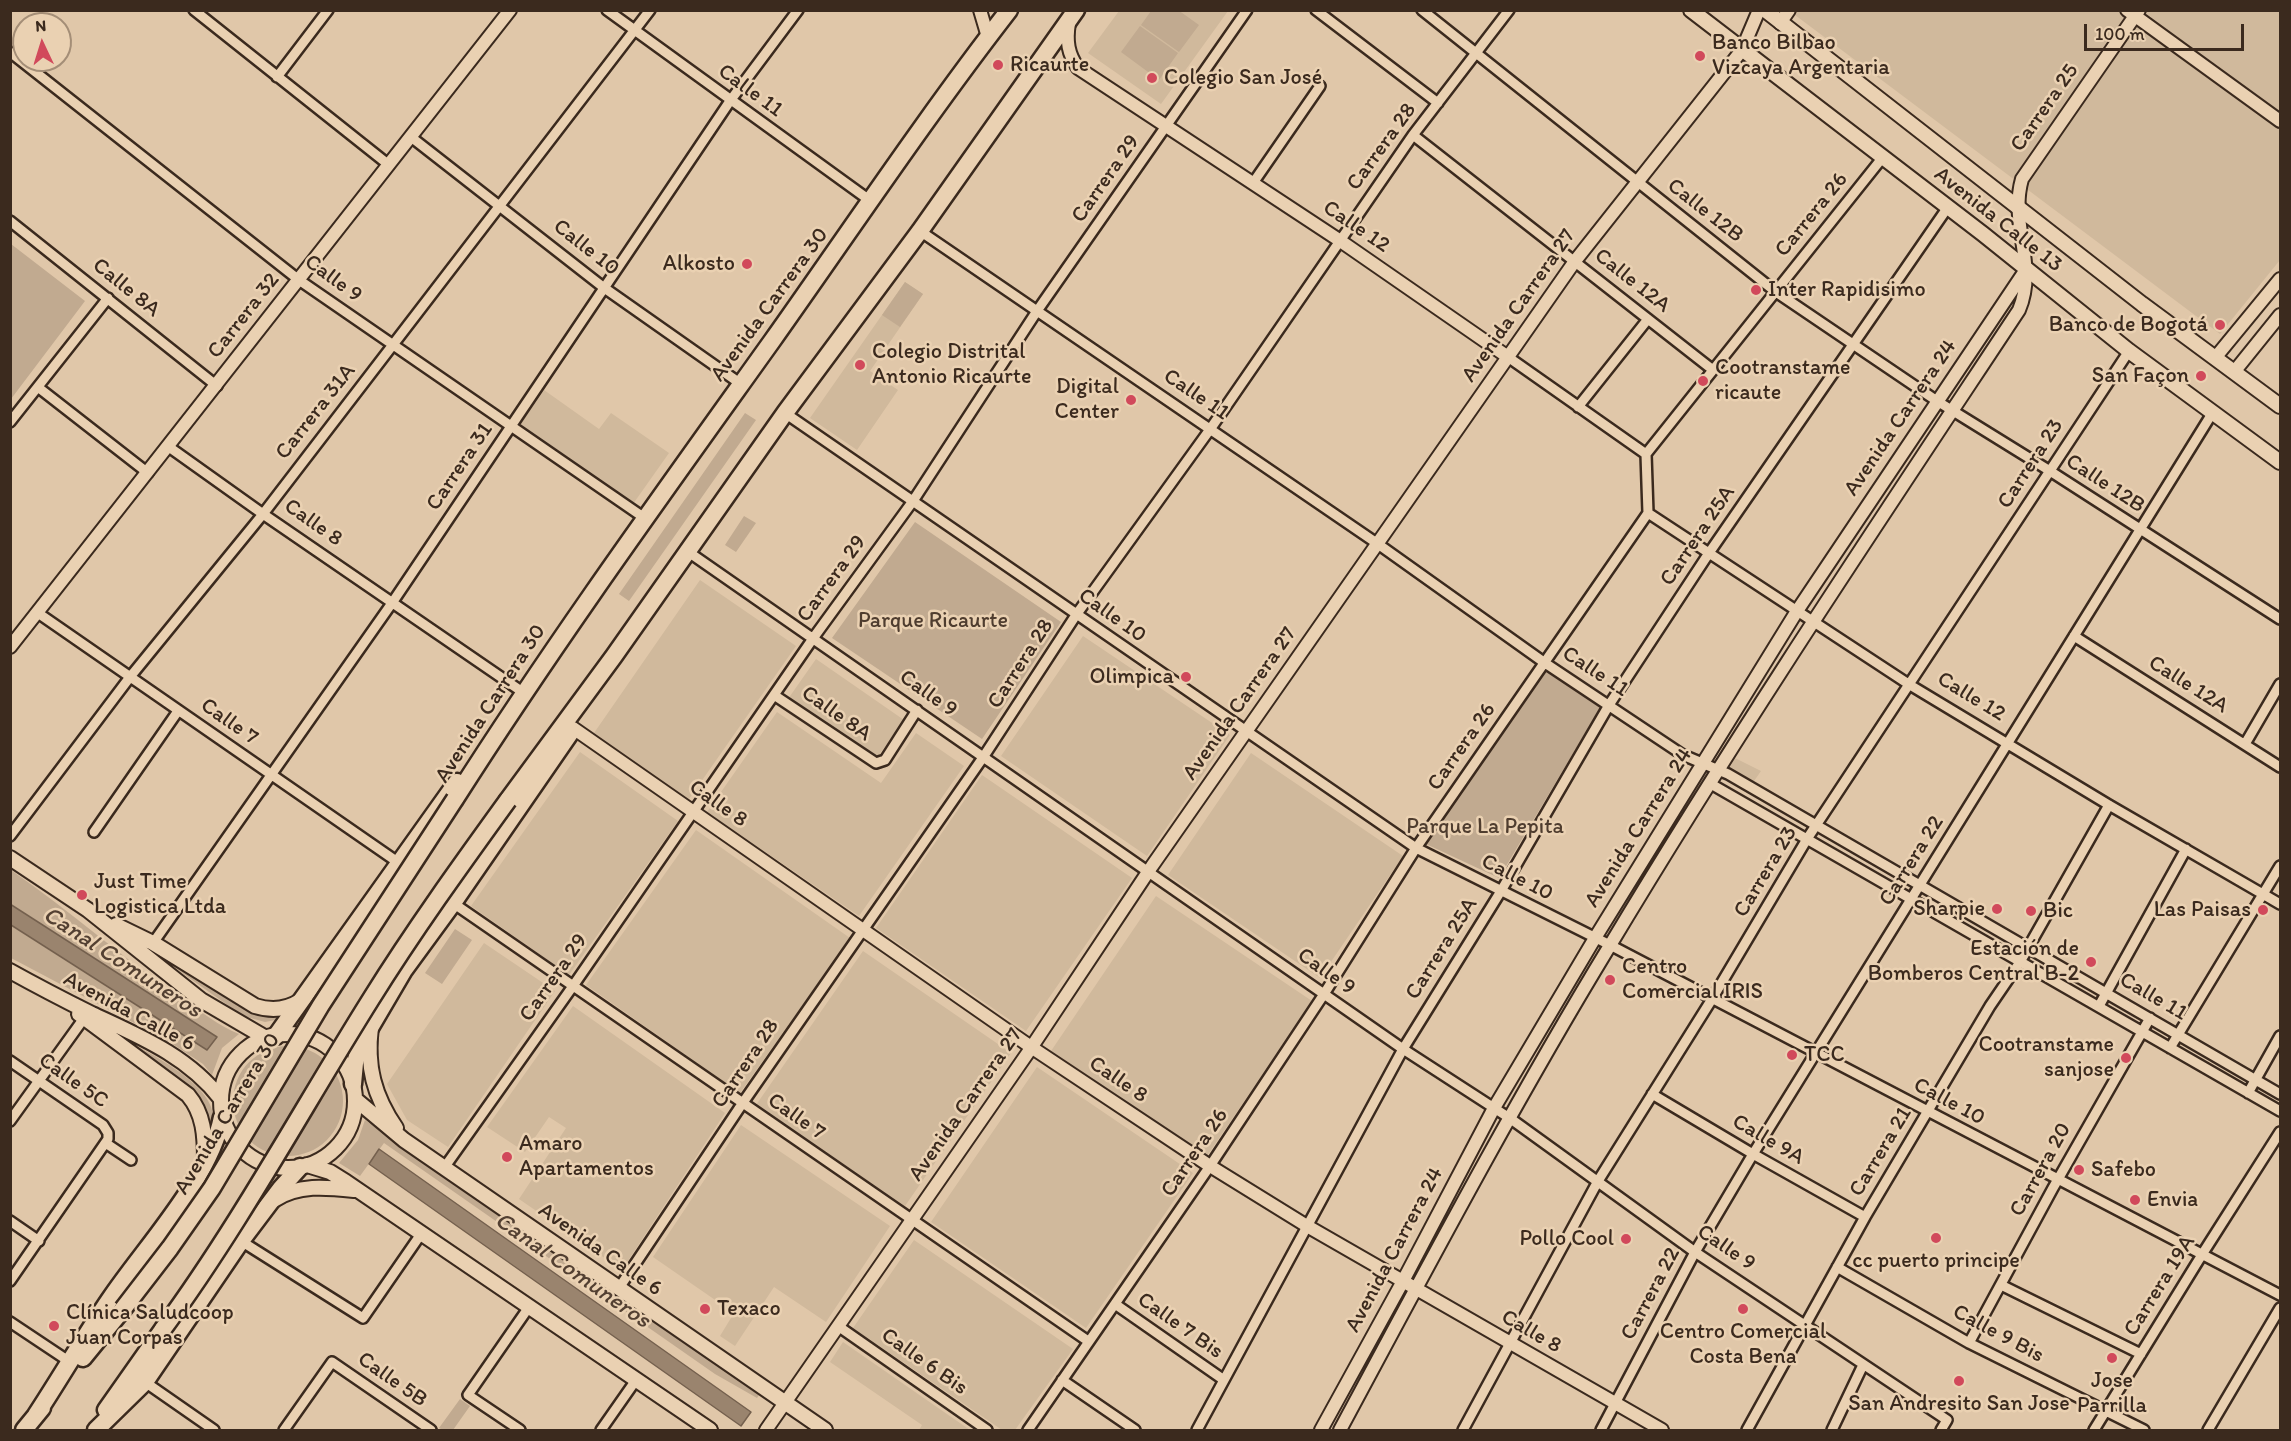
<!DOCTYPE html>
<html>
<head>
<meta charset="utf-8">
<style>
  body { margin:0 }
  #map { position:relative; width:2291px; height:1441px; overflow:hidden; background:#e0c7a9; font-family:Itim,sans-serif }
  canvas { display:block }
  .frame { position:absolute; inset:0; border:12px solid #3b2a1e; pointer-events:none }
  .north { position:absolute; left:12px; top:12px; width:60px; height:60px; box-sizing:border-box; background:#ead1b2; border:2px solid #a48e77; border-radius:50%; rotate:356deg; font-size:16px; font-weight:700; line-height:24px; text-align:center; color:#3b2a1e }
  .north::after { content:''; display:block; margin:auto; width:21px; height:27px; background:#d1495b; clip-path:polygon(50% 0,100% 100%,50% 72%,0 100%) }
  .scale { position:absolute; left:2084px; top:24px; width:160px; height:27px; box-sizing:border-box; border:3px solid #3b2a1e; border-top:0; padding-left:8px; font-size:18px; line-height:21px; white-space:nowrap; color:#3b2a1e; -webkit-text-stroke:4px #ead1b2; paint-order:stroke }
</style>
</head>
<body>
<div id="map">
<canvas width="2291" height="1441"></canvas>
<div class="frame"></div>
<div class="north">N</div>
<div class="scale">100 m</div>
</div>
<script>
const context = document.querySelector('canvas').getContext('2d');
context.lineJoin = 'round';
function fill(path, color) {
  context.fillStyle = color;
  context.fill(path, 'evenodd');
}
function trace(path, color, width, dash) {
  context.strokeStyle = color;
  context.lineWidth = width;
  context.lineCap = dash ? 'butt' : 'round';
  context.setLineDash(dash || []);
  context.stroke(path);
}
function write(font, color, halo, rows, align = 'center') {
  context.font = font + ' Itim,sans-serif';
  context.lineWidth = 5;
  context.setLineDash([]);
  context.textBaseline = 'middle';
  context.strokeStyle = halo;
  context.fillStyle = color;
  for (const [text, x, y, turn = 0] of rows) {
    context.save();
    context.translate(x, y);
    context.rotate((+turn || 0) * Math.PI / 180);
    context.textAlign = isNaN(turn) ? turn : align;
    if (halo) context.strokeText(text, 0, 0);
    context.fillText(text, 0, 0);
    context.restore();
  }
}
const built = new Path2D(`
  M1798,10L2280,11V260L2220,334L1795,15Z
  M1119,11H1228L1161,104L1088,53Z
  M905,282L923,294L870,371L898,390L857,450L810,418Z
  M544,390L599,429L611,413L669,453L633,504L520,425Z
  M700,580L796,646L689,799L594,733Z
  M1083,636L1230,735L1147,856L1001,756Z
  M816,659L904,720L876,759L788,699Z
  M777,712L881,783L916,733L964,766L859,916L707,812Z
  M580,752L678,821L569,975L471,906Z
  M1251,753L1403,856L1320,978L1168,875Z
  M1733,757L1761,771L1752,784L1734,776L1731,769H1725Z
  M982,775L1132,878L1026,1031L876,928Z
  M696,830L850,938L740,1093L586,985Z
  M1156,896L1312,1001L1207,1156L1051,1051Z
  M484,943L555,991L448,1147L407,1120L387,1084Z
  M863,951L1011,1053L905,1206L756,1105Z
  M573,1006L725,1113L622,1270L519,1199L566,1128L549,1117L525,1152L487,1127Z
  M1037,1067L1193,1173L1086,1328L931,1222Z
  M741,1125L890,1226L826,1322L774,1287L735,1346L720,1336L734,1313L653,1257Z
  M914,1240L1073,1349L1015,1430H1002L853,1328Z
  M843,1342L970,1430H919L922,1425L830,1362Z`);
const green = new Path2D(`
  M1178,10L1199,25L1179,52L1141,25L1151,11Z
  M1140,26L1178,53L1159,80L1121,52Z
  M11,244L85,301L11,399H10Z
  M905,282L923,294L900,327L882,315Z
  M745,413L756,420L629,601L619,594Z
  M744,516L756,523L736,552L725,545Z
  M915,522L1061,622L982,739L832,638Z
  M1546,670L1601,706L1499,878L1426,844Z
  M11,870C70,911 124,959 184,1000C202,1012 219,1026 239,1034L222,1048L212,1075L203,1064L168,1041L11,958L10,925L206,1050L217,1037L11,904Z
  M455,929L472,940L442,984L425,973Z
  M156,950L283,1014L281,1019L265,1022L243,1016L154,953Z
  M118,1036C144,1050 209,1081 213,1114C215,1122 210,1133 208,1141L196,1096L186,1085Z
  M233 1101a55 55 0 1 1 110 0a55 55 0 1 1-110 0Z
  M365,1120L759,1395L757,1398L715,1374L384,1143L360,1176L339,1163L358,1140Z
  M460,1399L470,1406L453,1430H443L439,1428Z`);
const water = new Path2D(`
  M10,904L217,1037L207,1050L11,925Z
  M379,1149L751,1412L741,1426L369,1164Z`);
const street = new Path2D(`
  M194,10L389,165
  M607,10L872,202
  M1316,10L1438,103
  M1422,10L1776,292L1937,401L2050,471L2280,619
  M10,52L299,280L646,519
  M277,77L328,10
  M1413,135L1713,370
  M411,137L603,287L741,384
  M1253,183L1320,86
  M10,221L217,386
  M920,231L1378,544L1545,663L1683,755L1728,774L2280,1094
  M1508,357L1646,454
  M39,388L148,473
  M1578,407L1648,319
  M785,413L1416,848L1610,945L2280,1295
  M10,422L108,298
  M169,447L263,514L524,693
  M1648,513L1910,685L2109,805L2280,904
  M687,551L1403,1049L1511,1119L1695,1252L1947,1420L1941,1430
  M38,613L399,863
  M2074,636L2280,767
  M774,695L876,763L885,760L917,710
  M2245,744L2280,684
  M1711,784L2280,1111
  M94,832L178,711
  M10,836L130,677L263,514L650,10
  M453,903L1088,1341
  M153,943L392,603L730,101L798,10
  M2099,1006L2186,849
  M2170,1048L2280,866
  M10,1061L103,1125L108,1133V1139L10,1281
  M2248,1093L2280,1036
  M1652,1094L1753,1154L1865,1217
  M10,1121L87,1014
  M107,1144L131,1160
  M444,1168L573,986L814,637L913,501L1037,311L1247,10
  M10,1221L39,1241
  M241,1241L363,1318L421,1234
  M1837,1267L1969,1343L2144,1430
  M2001,1285L2141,1354
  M619,1288L742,1104L984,756L1076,615L1211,428L1413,135L1509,10
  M1115,1304L1224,1380
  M10,1322L70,1362
  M838,1326L987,1430
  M1969,1343L2053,1188L2150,1018
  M1062,1380L1135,1430
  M145,1382L214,1430
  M284,1430L332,1362L431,1430
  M520,1430L468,1395L529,1307
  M601,1430L636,1380
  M1028,1430L1210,1166L1324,994L1416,848L1648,513L1646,454L1883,157
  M1197,1430L1403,1049L1501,891L1609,705L1709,553L1948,207
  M1463,1430L1598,1181L1712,999L1807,839L2129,351
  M1601,1430L1695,1252L1753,1154L2213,412
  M1747,1430L1865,1217L1990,1006L2020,962L2109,805
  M1832,1430L1863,1365
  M2094,1430L2203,1253L2280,1132
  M2208,1430L2280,1308`);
const secondary = new Path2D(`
  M980,10L988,37
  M2127,10L2280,121
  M1069,23C1066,41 1068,54 1078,68L1339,240L1508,357
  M1780,23L1789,10
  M2215,358L2280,279
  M2234,372L2280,315
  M10,647L510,10
  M573,728L1031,1047L1210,1166L1307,1226L1662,1430
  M766,1430L1027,1054L1152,866L1575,261L1742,50L1759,10
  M1321,1430L1403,1281L1494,1108L1595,938L1797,611L2027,268
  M1340,1430C1427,1268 1513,1105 1609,947C1739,730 1880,520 2019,310C2038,265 2009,224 2022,179L2139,10`);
const primary = new Path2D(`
  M1691,10L1983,234L2129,351L2280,462
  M1765,10L2142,304L2280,406
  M10,858L88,910L201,1000L266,1038
  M116,925L153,943L255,1006C271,1011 286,1010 300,1001
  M10,971C37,986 64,1000 92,1014C139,1036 188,1056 221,1099
  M79,1014L188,1095C204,1114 205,1136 205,1161
  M371,1027C366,1066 374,1096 396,1128
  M221 1101a67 67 0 1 1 134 0a67 67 0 1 1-134 0Z
  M355,1099L404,1140L825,1430
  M307,1165L330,1172L346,1182L710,1430
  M274,1200C298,1184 326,1187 354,1190`);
const highway = new Path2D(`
  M455,799C555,642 664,492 772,341C850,231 926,117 1009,10
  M508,800L614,656L785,413L920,231L1076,10
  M276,1036L457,782
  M353,1084L355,1063L360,1045L404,970L453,903L571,732
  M83,1358L123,1309
  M106,1410L163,1329
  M36,1415C61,1377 84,1337 110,1299C145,1247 210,1179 222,1117
  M24,1430L42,1408
  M96,1430L145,1382L241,1241L281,1188L300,1167`);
const highwayBridge = new Path2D(`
  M123,1309L170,1248L212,1188L321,1005L455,799
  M163,1329C240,1224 302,1109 371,999C414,930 461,865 508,800`);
const markers = [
  [1700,56,6,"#d1495b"],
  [998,65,6,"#d1495b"],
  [1152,78,6,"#d1495b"],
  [747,264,6,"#d1495b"],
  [1756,290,6,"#d1495b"],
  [2220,325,6,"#d1495b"],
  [860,365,6,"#d1495b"],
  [2201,376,6,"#d1495b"],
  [1703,381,6,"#d1495b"],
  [1131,400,6,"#d1495b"],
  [1186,677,6,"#d1495b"],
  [82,895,6,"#d1495b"],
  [1997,909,6,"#d1495b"],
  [2263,910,6,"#d1495b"],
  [2031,911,6,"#d1495b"],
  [2091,962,6,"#d1495b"],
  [1610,980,6,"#d1495b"],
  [1792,1055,6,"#d1495b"],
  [2126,1058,6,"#d1495b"],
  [507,1157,6,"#d1495b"],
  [2079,1170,6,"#d1495b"],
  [2135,1200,6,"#d1495b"],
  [1936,1238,6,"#d1495b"],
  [1626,1239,6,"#d1495b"],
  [705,1309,6,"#d1495b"],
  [1743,1309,6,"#d1495b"],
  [54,1326,6,"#d1495b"],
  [2112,1358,6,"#d1495b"],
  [1959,1381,6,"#d1495b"]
];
const poiNames = [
  ["Banco Bilbao",1712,43],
  ["Vizcaya Argentaria",1712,68],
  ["Ricaurte",1010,65],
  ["Colegio San José",1164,78],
  ["Alkosto",735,264,"right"],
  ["Inter Rapidisimo",1768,290],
  ["Banco de Bogotá",2208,325,"right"],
  ["Colegio Distrital",872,352],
  ["Antonio Ricaurte",872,377],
  ["Cootranstame",1715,368],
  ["ricaute",1715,393],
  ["San Façon",2189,376,"right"],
  ["Digital",1119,387,"right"],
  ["Center",1119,412,"right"],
  ["Olimpica",1174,677,"right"],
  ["Just Time",94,882],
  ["Logistica Ltda",94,907],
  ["Sharpie",1985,909,"right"],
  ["Las Paisas",2251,910,"right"],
  ["Bic",2043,911],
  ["Estación de",2079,949,"right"],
  ["Bomberos Central B-2",2079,974,"right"],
  ["Centro",1622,967],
  ["Comercial IRIS",1622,992],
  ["Cootranstame",2114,1045,"right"],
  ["sanjose",2114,1070,"right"],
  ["TCC",1804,1055],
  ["Amaro",519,1144],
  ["Apartamentos",519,1169],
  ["Safebo",2091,1170],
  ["Envia",2147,1200],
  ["Pollo Cool",1614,1239,"right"],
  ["cc puerto principe",1936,1261,"center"],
  ["Texaco",717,1309],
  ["Clínica Saludcoop",66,1313],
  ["Juan Corpas",66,1338],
  ["Centro Comercial",1743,1332,"center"],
  ["Costa Bena",1743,1357,"center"],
  ["Jose",2112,1381,"center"],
  ["Parrilla",2112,1406,"center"],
  ["San Andresito San Jose",1959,1404,"center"]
];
const streetNames = [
  ["Calle 11",750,91,36],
  ["Carrera 25",2045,108,-55],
  ["Carrera 28",1382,147,-54],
  ["Carrera 29",1106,179,-55],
  ["Calle 12B",1705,211,38],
  ["Carrera 26",1812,215,-51],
  ["Avenida Calle 13",1998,220,38],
  ["Calle 12",1356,227,34],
  ["Calle 10",586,248,38],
  ["Calle 9",333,279,36],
  ["Calle 12A",1632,281,38],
  ["Calle 8A",126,288,39],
  ["Avenida Carrera 30",770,305,-54],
  ["Avenida Carrera 27",1519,306,-55],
  ["Carrera 32",244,316,-52],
  ["Calle 11",1196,395,34],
  ["Carrera 31A",316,412,-52],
  ["Avenida Carrera 24",1901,418,-56],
  ["Carrera 23",2031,464,-57],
  ["Carrera 31",460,467,-56],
  ["Calle 12B",2105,484,33],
  ["Calle 8",313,523,35],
  ["Carrera 25A",1698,536,-56],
  ["Carrera 29",832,579,-54],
  ["Calle 10",1112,616,35],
  ["Carrera 28",1021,664,-57],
  ["Calle 11",1595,672,33],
  ["Calle 12A",2188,685,32],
  ["Calle 9",928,694,35],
  ["Calle 12",1971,697,31],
  ["Avenida Carrera 30",491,704,-57],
  ["Avenida Carrera 27",1240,704,-55],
  ["Calle 8A",836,714,35],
  ["Calle 7",229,722,35],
  ["Carrera 26",1462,747,-55],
  ["Calle 8",718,804,35],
  ["Avenida Carrera 24",1639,828,-58],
  ["Carrera 22",1912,861,-58],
  ["Carrera 23",1766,872,-59],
  ["Calle 10",1517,878,27],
  ["Carrera 25A",1442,949,-58],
  ["Calle 9",1326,972,35],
  ["Carrera 29",554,978,-55],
  ["Calle 11",2153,997,30],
  ["Avenida Calle 6",129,1012,28],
  ["Carrera 28",746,1064,-56],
  ["Calle 8",1118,1080,34],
  ["Calle 5C",73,1081,35],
  ["Calle 10",1949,1102,28],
  ["Avenida Carrera 27",966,1105,-55],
  ["Avenida Carrera 30",228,1114,-59],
  ["Calle 7",796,1117,35],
  ["Calle 9A",1768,1140,30],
  ["Carrera 21",1881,1152,-59],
  ["Carrera 26",1195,1153,-56],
  ["Carrera 20",2041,1170,-61],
  ["Calle 9",1726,1248,34],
  ["Avenida Calle 6",600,1250,35],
  ["Avenida Carrera 24",1395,1250,-62],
  ["Carrera 19A",2160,1286,-58],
  ["Carrera 22",1651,1294,-62],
  ["Calle 7 Bis",1180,1326,35],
  ["Calle 8",1531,1332,30],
  ["Calle 9 Bis",1998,1334,28],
  ["Calle 6 Bis",924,1362,35],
  ["Calle 5B",392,1380,35]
];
const parkNames = [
  ["Parque Ricaurte",933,621],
  ["Parque La Pepita",1485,827]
];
const waterNames = [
  ["Canal Comuneros",122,963,33],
  ["Canal Comuneros",572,1271,35]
];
fill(built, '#d0b99c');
fill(green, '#c1aa90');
fill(water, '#9a846e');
trace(water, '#74604e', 1.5);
trace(street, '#3b2a1e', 14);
trace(secondary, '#3b2a1e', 16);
trace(primary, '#3b2a1e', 18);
trace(highway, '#3b2a1e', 21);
trace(street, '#ead1b2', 9);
trace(secondary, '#ead1b2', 12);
trace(primary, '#ead1b2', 14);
trace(highway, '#ead1b2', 16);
trace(highwayBridge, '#3b2a1e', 21, []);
trace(highwayBridge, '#ead1b2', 16);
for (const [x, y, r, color] of markers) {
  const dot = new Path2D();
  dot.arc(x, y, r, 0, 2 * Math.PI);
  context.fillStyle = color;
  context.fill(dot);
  trace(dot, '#ead1b2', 2);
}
write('22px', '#3b2a1e', '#ead1b2', poiNames, 'left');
write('22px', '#3b2a1e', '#ead1b2', streetNames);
write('22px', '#4f3d2f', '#ead1b2', parkNames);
write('italic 24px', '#534032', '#ead1b2', waterNames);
</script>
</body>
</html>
